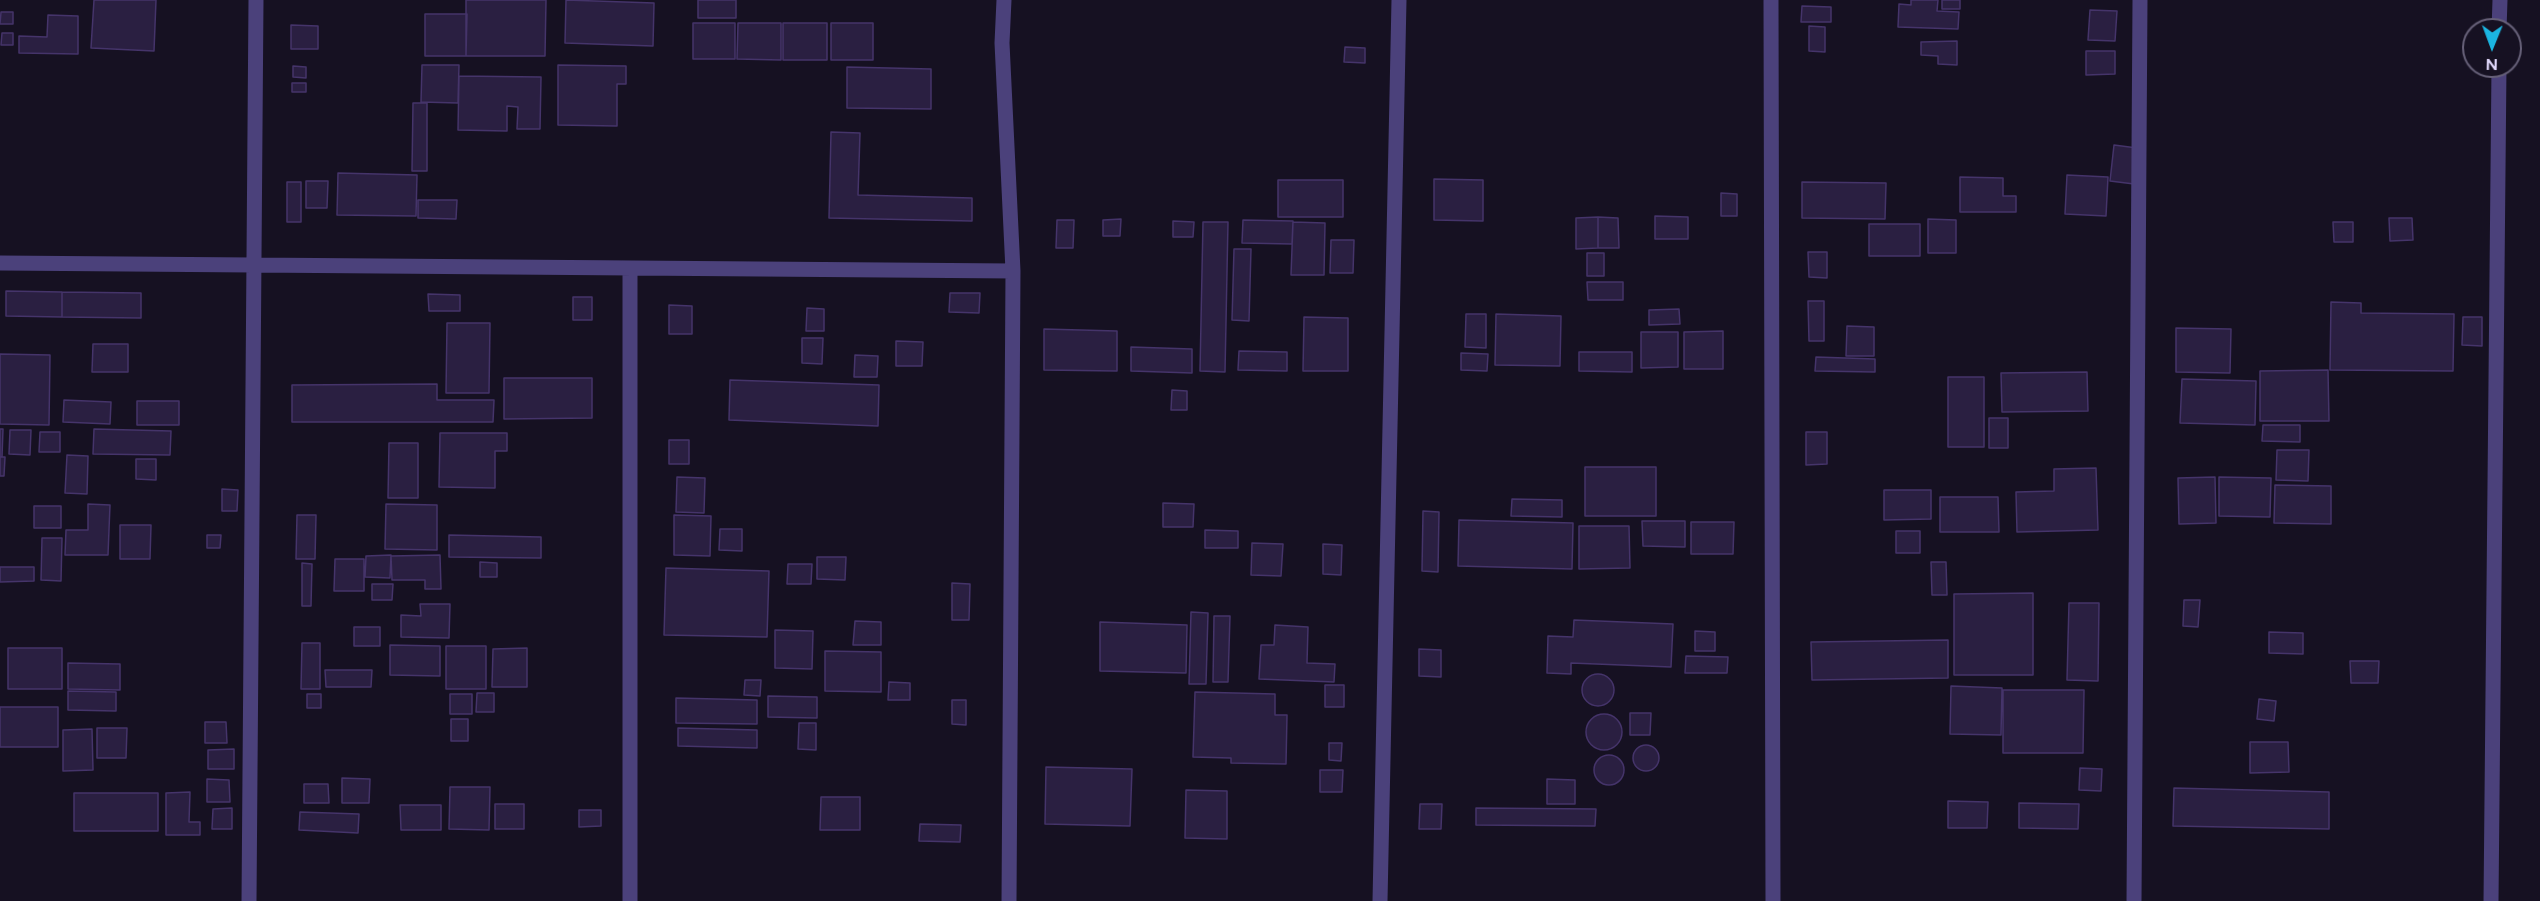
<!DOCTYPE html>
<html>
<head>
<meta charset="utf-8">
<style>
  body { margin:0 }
  #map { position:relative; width:2540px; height:901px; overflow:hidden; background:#161122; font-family:Figtree,sans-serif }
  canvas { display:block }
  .north { position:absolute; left:2462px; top:18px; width:60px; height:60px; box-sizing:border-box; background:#161122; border:2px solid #666078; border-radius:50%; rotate:181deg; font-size:16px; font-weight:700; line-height:24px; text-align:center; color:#dfd6fa }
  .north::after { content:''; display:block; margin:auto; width:21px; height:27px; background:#1bb5e1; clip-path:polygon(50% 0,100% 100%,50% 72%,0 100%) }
</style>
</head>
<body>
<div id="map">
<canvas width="2540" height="901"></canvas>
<div class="north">N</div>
</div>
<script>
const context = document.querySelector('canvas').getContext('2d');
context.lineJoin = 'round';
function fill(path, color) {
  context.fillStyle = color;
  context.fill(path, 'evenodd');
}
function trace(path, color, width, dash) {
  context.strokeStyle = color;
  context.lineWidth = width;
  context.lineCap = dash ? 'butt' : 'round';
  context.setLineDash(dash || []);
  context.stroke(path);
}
const building = new Path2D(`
  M94,0H156L154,51L91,48Z
  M466,0H546L545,56H466Z
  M566,0L654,3L653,46L565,43Z
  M698,0H736V18H698Z
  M1911,0H1938L1937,11L1959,12L1958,29L1898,27L1899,4L1911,5Z
  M1942,0H1960V9H1942Z
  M1802,6L1831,7V22H1801Z
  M2090,10L2117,11L2115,41L2088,40Z
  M1,12H13V24H0Z
  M425,14H467L466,56H425Z
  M48,15L78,16V54L19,53V36L47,37Z
  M693,23H735V59H693Z
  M738,23H781V60L737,59Z
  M783,23H827V60H783Z
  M831,23H873V60H831Z
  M291,25L318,26V49H291Z
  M1809,26L1825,27V52L1809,51Z
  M2,33H13V45H1Z
  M1957,41V65L1938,64V56L1921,55V42Z
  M1345,47L1365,48V63L1344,62Z
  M2086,51H2115V74L2086,75Z
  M422,65H459L458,103L421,102Z
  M558,65L626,66V84H617V126L558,125Z
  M293,66L306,67V78L293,77Z
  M847,67L931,69V109L847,108Z
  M459,76L541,77L540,129H517L518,107L507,106V131L458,130Z
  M292,83H306V92H292Z
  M413,103H427V171H412Z
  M831,132L860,133L858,195L972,198V221L829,218Z
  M2114,145L2137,148L2134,184L2110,181Z
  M338,173L417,175L416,216L337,215Z
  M2067,175L2108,177L2106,216L2065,214Z
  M1960,177L2003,178V196H2016V212H1960Z
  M1434,179L1483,180V221L1434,220Z
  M1278,180H1343V217H1278Z
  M306,181H328L327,208H306Z
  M287,182H301V222H287Z
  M1802,182L1886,183L1885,219L1802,218Z
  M1721,193L1737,194V216H1721Z
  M418,200H457L456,219L418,218Z
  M1655,216L1688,217V239H1655Z
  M1598,217L1618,218L1619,248H1598Z
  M1598,217V248L1576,249V218Z
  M2389,218H2412L2413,240L2390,241Z
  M1121,219L1120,236H1103V220Z
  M1928,219L1956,220V253H1928Z
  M1057,220H1074L1073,248H1056Z
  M1243,220L1293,221L1292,244L1242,243Z
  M1173,221L1194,222L1193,237H1173Z
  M1203,222H1228L1225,372L1200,371Z
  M1293,222L1325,223L1324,275H1291Z
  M2333,222H2353V242H2334Z
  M1869,224H1920V256H1869Z
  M1331,240H1354L1353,273H1330Z
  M1234,249H1251L1249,321L1232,320Z
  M1808,252H1827V278L1809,277Z
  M1587,253H1604V276H1587Z
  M1587,282H1623V300H1588Z
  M6,291L62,292V317L6,316Z
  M62,292L141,293V318L62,317Z
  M950,293H980L979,313L949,312Z
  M428,294L460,295V311H429Z
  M573,297H592V320H573Z
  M1808,301H1824V341H1809Z
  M2331,302L2361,303V313L2454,314L2453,371L2330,370Z
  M669,305L692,306V334H669Z
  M807,308L824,309V331H806Z
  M1679,309L1680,324L1649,325V310Z
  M1466,314H1486V348L1465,347Z
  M1496,314L1561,316L1560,366L1495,365Z
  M1304,317L1348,318V371H1303Z
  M2463,317H2482V346L2462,345Z
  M447,323H490L489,393H446Z
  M1847,326L1874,327V356H1846Z
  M2176,328L2231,329L2230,373L2176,372Z
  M1044,329L1117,331V371L1044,370Z
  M1723,331V369H1684V332Z
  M1641,332H1678V367L1641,368Z
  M802,338H823L822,364L802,363Z
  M896,341L923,342L922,366H896Z
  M93,344H128V372H92Z
  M1131,347L1192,349V373L1131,371Z
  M1239,351L1287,352V371L1238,370Z
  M1579,352H1632V372L1579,371Z
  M1461,353L1488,354L1487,371L1461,370Z
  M0,354L50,355L49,425L0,424Z
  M855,355L878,356L877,377H854Z
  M1816,357L1875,359V372L1815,371Z
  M2328,370L2329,421H2260V371Z
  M2087,372L2088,411L2002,412L2001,373Z
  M1948,377H1984V447H1948Z
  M504,378H592V418L504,419Z
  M2182,379L2256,381L2255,425L2180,423Z
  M730,380L879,385L878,426L729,420Z
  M437,384V400H494L493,422H292V385Z
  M1172,390L1187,391V410H1171Z
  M64,400L111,402L110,424L63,422Z
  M137,401H179V425H137Z
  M1989,418H2008V448H1989Z
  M2263,425H2300V442L2262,441Z
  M0,429H3L2,457H0Z
  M94,429L171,431L170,455L93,454Z
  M10,430H31L30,455L9,454Z
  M40,432H60V452H39Z
  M1806,432H1827V464L1806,465Z
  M440,433H507V451H495V488L439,487Z
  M669,440H689V464H669Z
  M389,443H418V498H388Z
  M2277,450H2309L2308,481L2276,480Z
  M67,455L88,456L87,494L65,493Z
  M0,457H5L4,476H0Z
  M136,459H156V480L136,479Z
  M1585,467H1656V516H1585Z
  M2096,468L2098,530L2017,532L2016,492L2054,491V469Z
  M677,477L705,478L704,513L676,512Z
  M2215,477L2216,523L2179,524L2178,478Z
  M2219,477L2271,478L2270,517L2219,516Z
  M2275,485L2331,486V524L2274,523Z
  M222,489L238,490L237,511H222Z
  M1884,490H1931V519L1884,520Z
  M1940,497H1998L1999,532H1940Z
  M1512,499L1562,500V517L1511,516Z
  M1163,503L1194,504L1193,527H1163Z
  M88,504L110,505L108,555H65L66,530H88Z
  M386,504L437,505V550L385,549Z
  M34,506H61V528H34Z
  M1423,511L1439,512L1438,572L1422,571Z
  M297,515H316L315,559H296Z
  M674,515L711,516L710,556L674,555Z
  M1459,520L1573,523L1572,569L1458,566Z
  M1642,521H1685V547L1643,546Z
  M1691,522H1734L1733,554H1691Z
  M120,525H151L150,559H120Z
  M1579,526H1629L1630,568L1579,569Z
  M720,529H742V551L719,550Z
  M1205,530L1238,531V548H1205Z
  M1896,531H1920V553H1896Z
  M207,535H221L220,548H207Z
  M449,535L541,537V558L449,557Z
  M42,538H62L61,581L41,580Z
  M1252,543L1283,544L1281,576L1251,575Z
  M1323,544L1342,545L1341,575L1323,574Z
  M391,555L390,578L365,577L366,556Z
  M440,555L441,589H425V580H392L391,556Z
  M817,557H846L845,580L817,579Z
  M335,559H364V591H334Z
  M480,562L497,563V577H480Z
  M1931,562H1946L1947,595H1932Z
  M302,563L312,564L311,606H302Z
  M788,564H812L811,584H787Z
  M0,567H34V581L0,582Z
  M666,568L769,571L767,637L664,635Z
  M952,583L970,584L969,620H952Z
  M372,584H393L392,600H372Z
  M2033,593V675H1954V594Z
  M2184,600H2200L2198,627L2183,626Z
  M2069,603H2099L2098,681L2067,680Z
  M420,604H450L449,638L401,637V615L421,616Z
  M1191,612L1208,613L1206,684H1189Z
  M1214,616H1230L1228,682H1213Z
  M1574,620L1673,624L1671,667L1571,663V674L1547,673L1548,636L1573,637Z
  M855,621L881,622V645H853Z
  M1100,622L1187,625L1186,673L1100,671Z
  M1275,625L1308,627L1307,663L1335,664L1334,682L1259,679L1261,645H1274Z
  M354,627H380V646H354Z
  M775,630L813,631L812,669L775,668Z
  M1695,631L1715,632V651H1695Z
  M2269,632L2303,633V654L2269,653Z
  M1948,640V678L1812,680L1811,642Z
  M302,643H320V689H301Z
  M390,645L440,646V676L390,675Z
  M446,646H486V689H446Z
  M8,648H62V689H8Z
  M527,648V687H492L493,649Z
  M1419,649L1441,650V677L1419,676Z
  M825,651L881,652V692L825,691Z
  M1686,656L1728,657L1727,673H1685Z
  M2350,661H2379L2378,683H2351Z
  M68,663L120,664V690L68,689Z
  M325,670H372L371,687H326Z
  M1582 690a16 16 0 1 1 32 0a16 16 0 1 1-32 0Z
  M745,680H761L760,696L744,695Z
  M889,682L910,683V700H888Z
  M1325,685H1344V707H1325Z
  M1951,686L2002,688L2001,735L1950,734Z
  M2003,690H2084L2083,753H2003Z
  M68,691L116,692V711L68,710Z
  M1195,692L1275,694V715H1287L1286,764L1231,763V758L1193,757Z
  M477,693H494V712H476Z
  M307,694H321V708H307Z
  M450,694H472V714H450Z
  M768,696L817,697V718L768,717Z
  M676,698L757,700V724L676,723Z
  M2259,699L2276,701L2274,721L2257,719Z
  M952,700H966V725L952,724Z
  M0,707H58V747H0Z
  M1630,713H1651L1650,735H1630Z
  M1586 732a18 18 0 1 1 36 0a18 18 0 1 1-36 0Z
  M451,719H468V741H451Z
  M205,722H226L227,743H205Z
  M799,723H816V750L798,749Z
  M97,728H127L126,758H97Z
  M678,728L757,730V748L678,746Z
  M92,729L93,770L63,771V730Z
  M2250,742H2288L2289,772L2250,773Z
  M1329,743H1342L1341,761L1329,760Z
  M1633 758a13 13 0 1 1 26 0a13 13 0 1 1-26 0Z
  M234,749V769H208V750Z
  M1594 770a15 15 0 1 1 30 0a15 15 0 1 1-30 0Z
  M1046,767L1132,769L1130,826L1045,824Z
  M2080,768L2102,769L2101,791L2079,790Z
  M1320,770H1343L1342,792H1320Z
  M342,778L370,779L369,803H342Z
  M207,779L229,780L230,802H207Z
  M1547,779L1575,780V804H1547Z
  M304,784H328L329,803H304Z
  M450,787H490L489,830L449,829Z
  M2174,788L2329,792V829L2173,826Z
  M1186,790L1227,791V839L1185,838Z
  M190,792L189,822H200V835H166V793Z
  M74,793H158V831H74Z
  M821,797H860V830H820Z
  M1948,801L1988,802L1987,828H1948Z
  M2019,803L2079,804L2078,829L2019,828Z
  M495,804H524V829H495Z
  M1420,804H1442L1441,829H1419Z
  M400,805H441V830H401Z
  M232,808V829H212L213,809Z
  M1476,808L1596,809L1595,826L1476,825Z
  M579,810H601V826L579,827Z
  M300,812L359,814L358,833L299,830Z
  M920,824L961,825L960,842L919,841Z`);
const minor = new Path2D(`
  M1004,0L1002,43L1013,271L1009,901
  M1771,0L1773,901
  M2499,30L2500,0
  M0,263L1013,271
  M249,901L256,0
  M630,901V268
  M1380,901L1399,0
  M2134,901L2140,0
  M2491,901L2499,66`);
fill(building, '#2a1f41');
trace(building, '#45346a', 1.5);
trace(minor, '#4b417b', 15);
</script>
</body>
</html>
